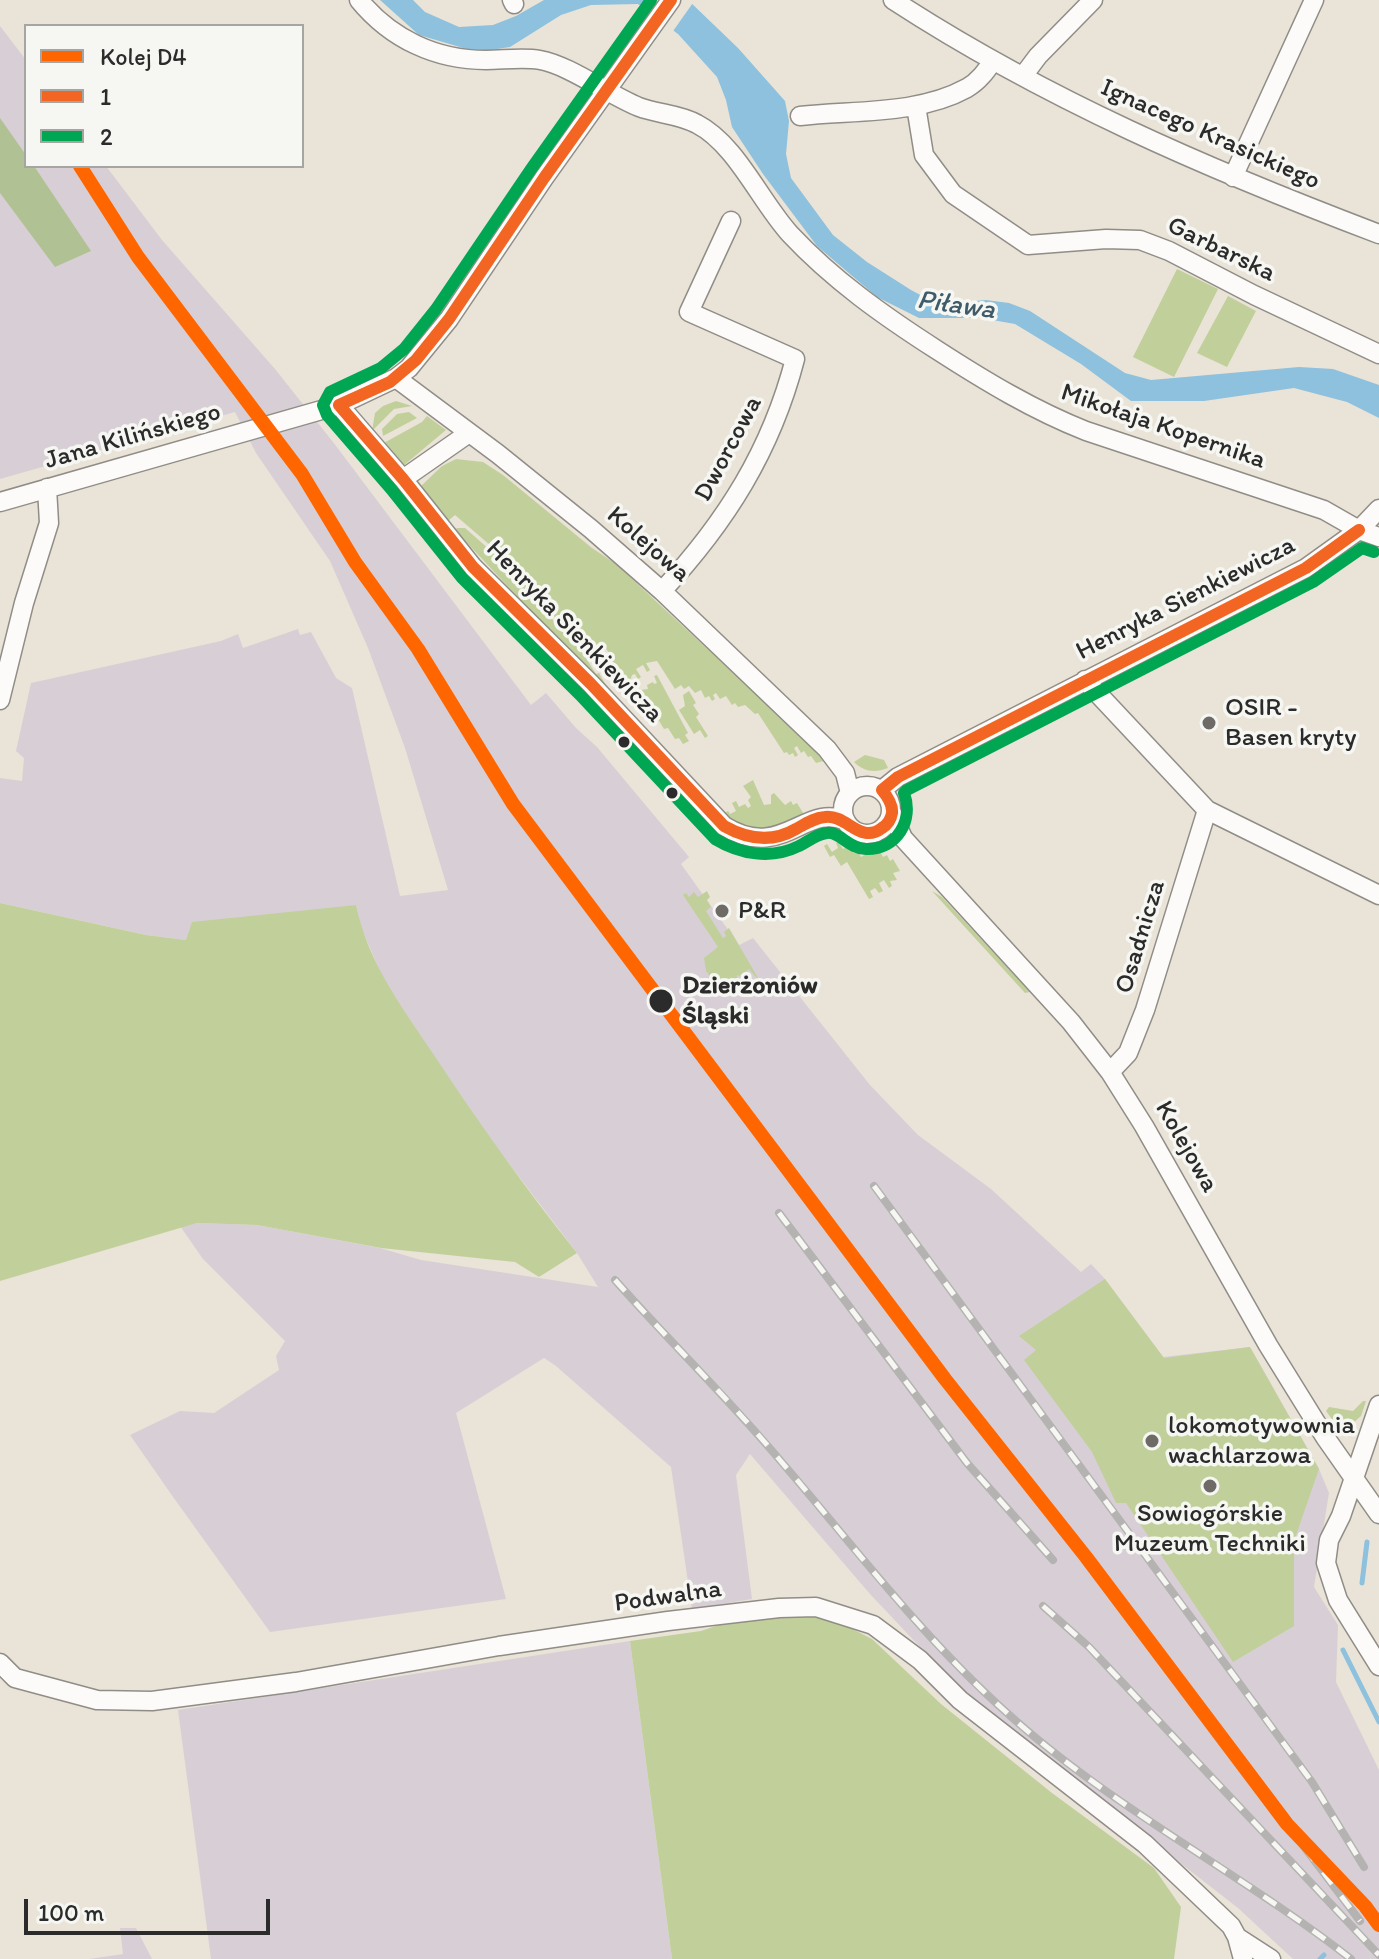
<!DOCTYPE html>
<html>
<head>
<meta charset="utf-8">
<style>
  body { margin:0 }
  #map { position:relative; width:1379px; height:1959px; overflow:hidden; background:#eae3d7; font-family:Itim,sans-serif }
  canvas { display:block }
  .legend { position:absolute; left:24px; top:24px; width:280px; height:144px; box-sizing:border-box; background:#f6f6f2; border:2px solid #a5a5a2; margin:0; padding:10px 14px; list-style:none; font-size:24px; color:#2b2b2b }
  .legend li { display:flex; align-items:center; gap:16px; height:40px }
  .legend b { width:40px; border:2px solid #a5a5a2 }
  .scale { position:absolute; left:24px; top:1899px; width:246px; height:36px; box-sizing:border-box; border:4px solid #2b2b2b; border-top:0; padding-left:10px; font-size:24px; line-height:28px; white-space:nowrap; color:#2b2b2b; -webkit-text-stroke:6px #f6f6f2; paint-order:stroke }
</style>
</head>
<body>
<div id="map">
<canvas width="1379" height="1959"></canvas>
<ul class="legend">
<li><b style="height:10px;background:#f60"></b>Kolej D4</li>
<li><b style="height:10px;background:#f26522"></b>1</li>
<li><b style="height:10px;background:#00a651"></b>2</li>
</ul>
<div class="scale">100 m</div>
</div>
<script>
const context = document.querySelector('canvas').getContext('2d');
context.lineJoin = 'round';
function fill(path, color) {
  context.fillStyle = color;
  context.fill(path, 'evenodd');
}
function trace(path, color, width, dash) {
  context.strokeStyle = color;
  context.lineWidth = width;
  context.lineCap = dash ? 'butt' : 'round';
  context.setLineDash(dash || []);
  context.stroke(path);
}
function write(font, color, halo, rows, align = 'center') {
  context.font = font + ' Itim,sans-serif';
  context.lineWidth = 7;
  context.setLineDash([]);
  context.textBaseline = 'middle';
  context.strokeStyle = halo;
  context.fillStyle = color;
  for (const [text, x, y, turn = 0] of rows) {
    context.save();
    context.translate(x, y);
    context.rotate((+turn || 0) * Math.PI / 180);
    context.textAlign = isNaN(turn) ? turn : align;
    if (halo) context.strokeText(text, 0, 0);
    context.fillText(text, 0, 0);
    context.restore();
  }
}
const industrial = new Path2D(`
  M0,26L26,60V166H106L162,240L275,369L333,442L531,705L546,693L576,728L597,747L689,857L681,864L739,945L753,938L870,1085L918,1135L991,1189L1081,1272L1091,1264L1105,1279L1163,1357L1250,1347L1319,1469L1329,1493L1314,1587L1338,1625L1336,1682L1379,1770V1959H1293L1238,1908L1030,1746L955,1684L870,1594L750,1454L736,1475L752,1599L692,1609L671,1467L556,1366L544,1358L456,1413L506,1599L270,1632L171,1494L130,1435L180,1411L214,1413L279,1370L276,1356L285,1341L203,1259L180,1226L197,1223L257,1225L380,1248L421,1260L598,1287L577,1253L485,1132L385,983L361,927L356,905L186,940L146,935L0,903V778L22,781L24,758L16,751L31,683L221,641L238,634L243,648L298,629L300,635L311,632L336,678L352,688L400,896L448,890L405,748L368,648L330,561L256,453L235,412L0,479Z
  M630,1641L672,1959H211L178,1710Z
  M120,1928H136L152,1959H89L123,1954Z`);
const green = new Path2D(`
  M1177,269L1218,289L1174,377L1133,357Z
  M1228,296L1256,311L1227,367L1197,353Z
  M396,401L412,406L394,409L372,431L375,413L383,406Z
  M409,412L417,418L383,436L382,429L397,414Z
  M427,416L446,430L403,466L382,444L422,422Z
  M456,459L483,462L503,475L592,548L616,564L827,760L816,763L811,756L808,757L804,751L801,753L797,746L794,748L798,755L795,757L793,753L789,755L787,752L784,753L758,713L755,714L745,705L738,707L735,703L732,705L726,696L720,699L716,693L713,695L715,699L712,701L709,696L705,698L701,690L695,693L689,686L684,689L681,685L675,689L657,661L646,663L650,670L647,672L643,665L636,669L641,677L638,679L635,674L632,675L629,684L632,691L626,694L610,675L613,673L605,660L611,656L605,647L589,656L543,604L526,576L455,515L448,521L420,487L442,466Z
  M457,528H465L523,579L539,605L581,650L596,674L599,673L615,701L455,530Z
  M657,675L688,733L685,735L689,741L683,744L679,738L675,739L668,728L664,729L656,716L653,717L648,708L644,710L639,700L646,698L641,690L648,689L647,685L653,682L654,684L657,683L654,676Z
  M689,691L696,703L693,705L699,714L696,717L708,736L705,738L700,730L694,734L679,710L685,706L683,695Z
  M865,755L884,760L888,768C875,773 864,772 854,762Z
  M753,780L764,805L771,804V795L774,793L785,805L791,801L793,805L797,803L805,816C772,829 753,837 723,814L728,811L730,814L736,811L732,803L736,801L739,807L745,804L748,808L751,806L748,800L751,797L743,786Z
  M838,842L843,849L847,847L854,853L858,851L861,857L871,851L874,855L879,850L883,857L887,855L890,861L893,859L900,871L893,873L897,880L890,881L892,886L889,888L884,880L879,883L883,891L879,893L875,888L870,891L873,897L869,899L847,862L841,866L834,855L830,857L824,846L827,844L832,852L838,848L836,843Z
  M707,891L710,897L707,900L711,907L706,911L723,938L726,936L724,932L729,928L761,983L749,969L739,976L737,975V979L721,991L706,971L704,958L718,947L683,895L686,893L689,897L694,892L698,897Z
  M932,891L942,897L1030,992L1025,993Z
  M0,903L146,935L186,940L192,922L356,905C369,965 401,1005 434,1055C479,1123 526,1189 577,1253L539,1277L515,1262L381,1248L257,1225L197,1223L0,1281Z
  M1105,1279L1164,1358L1250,1347L1319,1469L1294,1541V1626L1233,1662L1126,1503H1116L1092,1452L1024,1360L1036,1350L1019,1336Z
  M1363,1401H1366L1361,1416L1351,1425L1335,1423L1326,1411L1329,1407L1353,1411Z
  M760,1611L827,1616L872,1639L941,1704L1052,1793L1154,1868L1181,1907L1174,1959H672L630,1641L701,1631Z`);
const forest = new Path2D(`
  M0,118L26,155V166H34L91,251L55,267L0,193Z`);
const water = new Path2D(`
  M380,0H413L425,12L459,27L493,25L516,16L544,0H688L738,48L785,101L789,121L786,154L791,178L833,235L867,262L911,290L926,298L954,303L986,300L1009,303L1030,311L1125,373L1151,380L1299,367L1333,369L1379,385V418L1347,402L1294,388L1204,401H1131L1081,364L1015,324L981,318H919L877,297L817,246L763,174L732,127L726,100L717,77L678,34L638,4L591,5L561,15L510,47L477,52L419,35Z`);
const pier = new Path2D(`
  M648,0H695L671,34L641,11Z`);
const stream = new Path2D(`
  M1362,1583L1367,1542
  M1343,1650L1379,1722
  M1320,1959L1324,1955`);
const minor = new Path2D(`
  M359,0C391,39 436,60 486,60C503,60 523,57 540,60C569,65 609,95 639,107C657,114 679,114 697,124C736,144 760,201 790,234C833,280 884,316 937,350C985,381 1033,410 1086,431L1324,510L1359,530L1379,537
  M512,0L514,4
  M893,0C1045,99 1210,170 1379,234
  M1023,76L1038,56L1093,0
  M916,106L924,155L953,194L1028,245L1106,239L1140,240L1169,251L1254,295L1379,354
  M800,116C854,110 918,115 967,88C979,81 986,71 993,61
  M1233,177L1314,0
  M396,378L498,454L591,529L662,591L827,749L845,773L850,793
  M339,405L403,479L473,567L591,684L724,826C782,862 805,802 846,821
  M403,479L469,433
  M0,502L339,405L396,378L409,368L449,319L544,178L671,0
  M662,591C726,522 771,451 795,359L689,312L731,221
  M1085,680L1207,810L1145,1010L1128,1053L1110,1072
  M0,700L24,603L49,523L47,488
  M843 810a24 24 0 1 1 48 0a24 24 0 1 1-48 0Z
  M882,790L898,777L1306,568L1359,530L1379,509
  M1207,810L1379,895
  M892,813L903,838L1071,1022L1110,1072L1144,1126L1268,1345L1325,1437L1379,1514
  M1379,1405L1341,1516L1329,1540L1326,1563L1338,1600L1379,1666
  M0,1663L15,1678L97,1700L152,1701L296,1682L499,1646L668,1621L779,1608L816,1607L873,1625L920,1660L960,1700L1145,1844L1231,1926L1237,1937L1243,1959
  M1237,1937L1271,1959`);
const rail = new Path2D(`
  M874,1186L1312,1782L1364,1867
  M779,1213L967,1463L1053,1560
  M615,1280C669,1341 727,1397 779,1459C853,1545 921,1636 1006,1712C1109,1806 1241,1873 1351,1959
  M1043,1606L1089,1647L1379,1955
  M1287,1824L1360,1921`);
const bus1 = new Path2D(`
  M339,405L403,479L473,567L591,684L724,826C747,839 772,843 796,829C805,824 814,818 825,817C847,814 860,845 882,828C887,825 891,819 892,813C893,804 887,796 882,790
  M339,405L390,382L416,360L449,319L544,178L671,0
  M882,790L898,777L1306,568L1359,530`);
const bus2 = new Path2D(`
  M651,0L531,169L436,309L404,349L381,368L330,392L323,405L327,415L391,489L462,578L580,695L715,839C740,854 771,860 799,846C808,842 816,834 827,833C839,831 849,849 866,849C897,850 914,820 904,793L907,790L1313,582L1362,548L1374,552`);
const rail1 = new Path2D(`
  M80,166L138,257L302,474L355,562L418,649L513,804L945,1379L1086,1557L1287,1824L1365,1906L1379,1925`);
const markers = [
  [1209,723,8,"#6e6b67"],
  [624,742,7,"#2b2b2b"],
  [672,793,7,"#2b2b2b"],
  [722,911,8,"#6e6b67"],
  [661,1001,13,"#2b2b2b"],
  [1152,1441,8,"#6e6b67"],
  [1210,1486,8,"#6e6b67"]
];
const streetNames = [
  ["Ignacego Krasickiego",1210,135,24],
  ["Garbarska",1221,250,26],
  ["Mikołaja Kopernika",1163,427,19],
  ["Jana Kilińskiego",133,437,-16],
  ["Dworcowa",729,449,-62],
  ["Kolejowa",648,545,41],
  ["Henryka Sienkiewicza",1186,599,-27],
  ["Henryka Sienkiewicza",574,632,46],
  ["Osadnicza",1141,937,-73],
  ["Kolejowa",1186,1147,60],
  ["Podwalna",668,1597,-8]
];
const poiNames = [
  ["OSIR -",1225,708],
  ["Basen kryty",1225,738],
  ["P&R",738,911],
  ["lokomotywownia",1168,1426],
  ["wachlarzowa",1168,1456],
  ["Sowiogórskie",1210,1514,"center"],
  ["Muzeum Techniki",1210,1544,"center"]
];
const stopNames = [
  ["Dzierżoniów",682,986],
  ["Śląski",682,1016]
];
const waterNames = [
  ["Piława",956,306,8]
];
fill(industrial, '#d8cfd6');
fill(green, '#c1d09b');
fill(forest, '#b0c294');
fill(water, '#8dc1dd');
fill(pier, '#eae3d7');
trace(stream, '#8dc1dd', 5);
trace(minor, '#908d87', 21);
trace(minor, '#fcfbf9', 18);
trace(rail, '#b4b3b1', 8);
trace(rail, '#f6f6f2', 5, [15]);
trace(bus1, '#f26522', 12);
trace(bus2, '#00a651', 12);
trace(rail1, '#f60', 14);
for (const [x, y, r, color] of markers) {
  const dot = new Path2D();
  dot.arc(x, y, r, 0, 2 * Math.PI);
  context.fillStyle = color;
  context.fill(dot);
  trace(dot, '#f6f6f2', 3);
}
write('26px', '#2b2b2b', '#f6f6f2', streetNames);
write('26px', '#2b2b2b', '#f6f6f2', poiNames, 'left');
write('bold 26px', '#2b2b2b', '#f6f6f2', stopNames, 'left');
write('italic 28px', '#3f5b6a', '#f6f6f2', waterNames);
</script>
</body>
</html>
